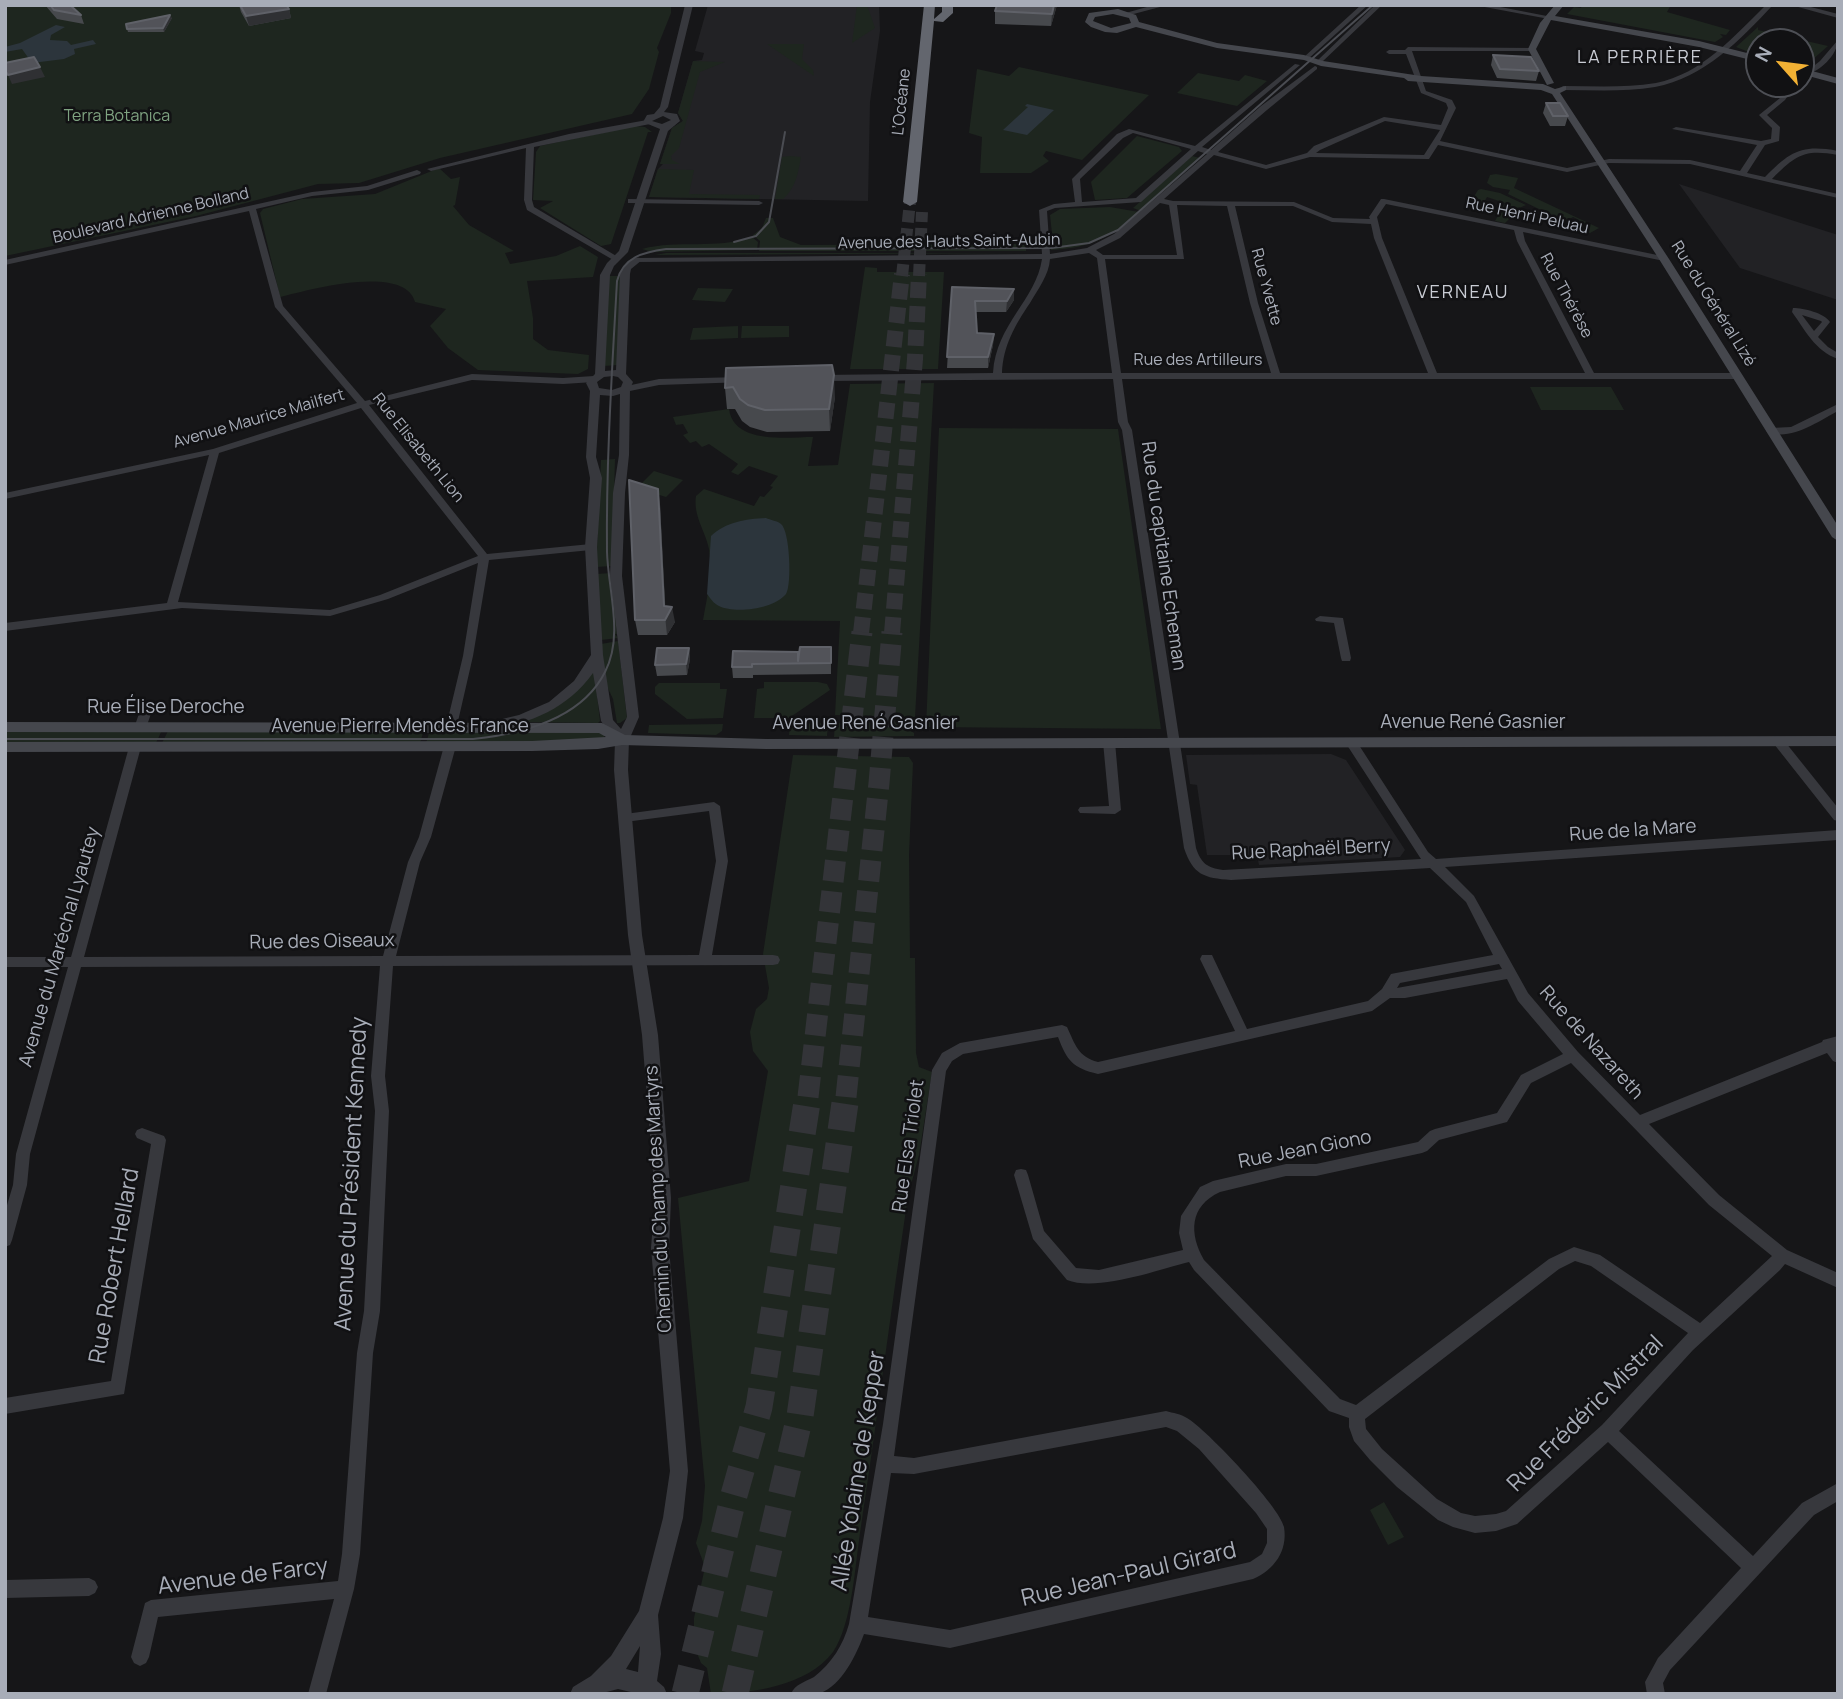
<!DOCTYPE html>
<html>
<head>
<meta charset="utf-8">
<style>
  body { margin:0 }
  #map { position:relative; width:1843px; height:1699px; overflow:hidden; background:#161618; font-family:Manrope,sans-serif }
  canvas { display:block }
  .frame { position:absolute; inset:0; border:7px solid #a8adb8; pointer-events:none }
  .north { position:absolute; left:1745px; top:28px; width:70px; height:70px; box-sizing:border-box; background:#111113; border:2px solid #4d4f55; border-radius:50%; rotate:298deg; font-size:19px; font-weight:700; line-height:28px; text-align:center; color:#a8adb8 }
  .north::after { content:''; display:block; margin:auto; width:24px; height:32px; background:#f2b134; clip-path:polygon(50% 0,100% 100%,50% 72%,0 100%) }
</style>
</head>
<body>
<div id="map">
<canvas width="1843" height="1699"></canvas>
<div class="frame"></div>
<div class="north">N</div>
</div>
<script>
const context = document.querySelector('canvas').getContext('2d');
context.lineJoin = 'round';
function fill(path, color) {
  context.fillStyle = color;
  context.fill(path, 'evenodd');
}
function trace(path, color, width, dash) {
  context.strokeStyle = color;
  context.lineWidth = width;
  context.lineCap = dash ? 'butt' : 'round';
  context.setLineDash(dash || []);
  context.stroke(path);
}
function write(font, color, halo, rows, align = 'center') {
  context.font = font + ' Manrope,sans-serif';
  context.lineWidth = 5;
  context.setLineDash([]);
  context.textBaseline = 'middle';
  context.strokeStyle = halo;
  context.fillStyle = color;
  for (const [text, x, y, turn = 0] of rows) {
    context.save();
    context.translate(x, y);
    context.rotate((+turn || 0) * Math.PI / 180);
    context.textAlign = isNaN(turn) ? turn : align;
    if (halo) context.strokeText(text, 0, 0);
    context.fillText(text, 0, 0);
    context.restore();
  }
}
const built = new Path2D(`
  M708,5H879L880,31L870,102L868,201L649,197L658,169L663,164H660L672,128L683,121L678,113L693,61L702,60L704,53L695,51Z
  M1679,184L1838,235V300L1740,268Z
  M1331,754L1346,760L1405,850L1400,857L1259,865L1257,855H1207L1197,785L1190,784L1186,755Z`);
const green = new Path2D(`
  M5,5H671V13L657,48L659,52L649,89L632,114L440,158L359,183L318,184L196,216L5,256Z
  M857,5H867L875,28L852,43Z
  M1582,5H1671L1667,12L1730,30L1726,35L1720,34L1723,37L1715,42L1567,14L1574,7L1581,8Z
  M1758,27V30L1828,46L1803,68L1801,42H1759V56L1736,47Z
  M767,44H804L802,59L813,70L814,76Z
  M693,61L725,62L700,72L679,148L671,156L672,160L680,164H660L672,128L683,121L678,113Z
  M1019,67L1149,95L1082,160L1046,151L1043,156L1049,161L1031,173H980L982,137L969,133L977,69L1009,76Z
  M1198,73L1239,81L1245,75L1267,81L1237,106L1177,93Z
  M635,126L645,127L652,132H648L611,244L601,246L540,208L553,201L533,200L536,152L540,146Z
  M1137,136L1179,147L1182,151L1127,198L1095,200L1091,182Z
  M790,156L801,157C798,173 796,188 783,199H775L782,157Z
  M1192,156L1200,158L1141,211L1133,208Z
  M439,168L451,179L460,177L455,205L453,206L469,225L514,251L505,253L510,264L556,256L580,246L598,257L593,277L527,281L533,318V339L548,350L589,355L588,369L578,374L478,370L448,348L430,326L446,309L415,302C405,263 307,290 280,297L260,213L263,209L302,199L375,194Z
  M658,169L694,170L689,194L760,195L759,199L649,197Z
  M1496,174L1518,178L1514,188L1599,228L1590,233L1578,228L1581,226L1579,220L1573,217L1570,219L1576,224L1574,226L1508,194L1510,190L1493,187L1487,183L1490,175Z
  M1481,189L1500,193L1526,205L1506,214L1510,218L1505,223L1495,221L1505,203L1487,197L1482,206L1470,203L1478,190Z
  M1110,207L1139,212C1110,238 1090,248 1051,250L1050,244L1053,243L1050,215L1060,209Z
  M766,218H773L780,237L801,245L1026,244V251H759L760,241L753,235L762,228Z
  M752,237L758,242L757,250L653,252L642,249C679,239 715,250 752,237Z
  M666,253H1023L655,255Z
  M865,267L877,268V272H944L938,369H850Z
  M608,276H621L618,365L604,366Z
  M698,288L733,289L725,302L692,300Z
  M738,326V338L690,340L693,328Z
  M742,326H789V337L741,338Z
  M934,383L915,717L835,715L840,621L703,620C707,598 713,572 709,549C705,530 693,516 696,496L704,489L754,506L760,496L764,497L773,487L770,486L778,476L749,466L738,475L731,472L738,464L709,444L702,447L696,441L690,443L683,435L688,433L683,424L676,425L673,417L729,409C734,445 788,437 813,437L808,466L838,465L850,384Z
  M1530,387H1611L1624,410H1541Z
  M939,428L1118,429L1161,729L926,727Z
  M615,459L612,566L596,567L601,460Z
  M654,471L683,480L666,497L637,488Z
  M612,573L617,634H615L618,638L601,640L596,574Z
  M618,641L627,718L620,723H617L613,699L606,684L601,644Z
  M594,669L600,721L598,723L522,722C553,711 576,696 594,669Z
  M764,682H818L827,684L830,690L789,718H754L757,689L764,688Z
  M659,683H720V689H727L723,718L687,719L655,694V687Z
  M898,722L914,733V736L834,737L835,723Z
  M828,723L827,736L789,735L790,724Z
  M723,724L722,731L716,735L648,733L649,725Z
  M5,730H162L156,743H5Z
  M424,730L420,743H162L168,731Z
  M430,730H598L604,735V738L593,740L523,743H426Z
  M793,755L909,757L913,763L909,855L910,958H915L916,1053L919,1067L932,1072L919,1155L908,1196C891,1308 877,1421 860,1533C855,1566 852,1624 833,1652C808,1686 749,1694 711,1694L707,1668L701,1663L694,1646V1618L705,1567L696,1543L702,1521L705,1486L678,1198L749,1181L768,1071L753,1051L750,1032L756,1009L767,999L769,988L763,954Z
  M1384,1502L1404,1537L1388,1545L1370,1510Z`);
const water = new Path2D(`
  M56,25L65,27L51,35L50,40L67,41L71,45L93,40L96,44L74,49L75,54L64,59L32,63L22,49L5,52V47L20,43Z
  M1027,104L1054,110L1027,135L1003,130L1028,107L1025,106Z
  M766,518C770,520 778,521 781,524C790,531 792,585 786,594C774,609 735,614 719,606C714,604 710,598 707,594L711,536C726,522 745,519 766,518Z`);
const motorwayTunnelFar3 = new Path2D(`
  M902,276L910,202
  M919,276L922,212`);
const motorwayTunnelFar2 = new Path2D(`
  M861,633L902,274
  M892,633L915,359L919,274`);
const motorwayTunnelFar1 = new Path2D(`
  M808,1097L862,632
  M846,1097L879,783L892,632`);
const motorwayTunnel = new Path2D(`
  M685,1694L734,1495L759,1407L808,1096
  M735,1694L800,1416L846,1096`);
const minor = new Path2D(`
  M1361,5H1368L1308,59H1304V57Z
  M1375,5H1382L1322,62H1318V60Z
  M1474,5H1490L1552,17L1549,19Z
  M1766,5H1773C1740,40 1704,78 1655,87C1625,92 1594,90 1563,90L1560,88L1563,86C1594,86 1625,88 1656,83C1702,74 1734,36 1766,5Z
  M1791,5H1803L1838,14V18Z
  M1838,40C1838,54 1819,73 1806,74V72L1820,61Z
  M1408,47L1534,48V50L1532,51H1412L1426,91L1452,100L1456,108L1440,141L1567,168L1609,159L1690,160L1740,171L1757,145L1672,129L1676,127L1761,141L1771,139L1772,128L1759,115L1780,98L1790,84H1796L1785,100L1767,115L1780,127L1779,141L1765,145L1747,173L1765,177C1790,152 1801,144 1838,151V155C1804,149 1796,155 1772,179L1838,194V198L1690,164L1609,163L1567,172L1438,145L1429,159H1426L1310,157L1266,169L1214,155L1164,199L1173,201L1294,202L1333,218L1370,219L1369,217L1381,199H1384L1667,257V261H1664L1523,232L1525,241L1594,373H1736L1740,376L1736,379H1122L1128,422L1132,430L1196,848C1201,863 1207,868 1223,870L1421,859L1345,742L1351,738L1355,739L1428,852L1436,859L1838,830V840L1445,867L1474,896L1528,993L1578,1052L1640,1115L1822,1042L1823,1040L1838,1036V1063L1833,1061L1827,1053L1649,1124L1719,1195L1787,1250L1838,1273V1288L1785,1264L1780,1270L1693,1350L1619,1431L1753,1556L1802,1503L1838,1483V1501L1814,1515L1670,1670L1663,1683L1665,1694H1647L1645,1682L1658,1658L1741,1568L1608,1442L1517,1524L1496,1531L1475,1533L1453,1527L1438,1520L1397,1487L1370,1460L1354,1441L1349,1427V1418L1329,1411L1194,1270L1189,1262C1157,1270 1097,1292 1067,1280L1033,1239L1014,1175L1016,1170L1021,1169L1026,1170L1028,1175L1044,1231L1076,1268L1099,1270L1183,1250L1179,1233L1181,1216L1200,1187L1213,1181L1286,1164H1316L1418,1142L1430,1131L1435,1129L1497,1113L1521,1075L1563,1054L1518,1001L1507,979L1405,998H1390L1372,1011L1098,1074C1073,1068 1067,1061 1058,1037L963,1054L952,1061L946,1071L894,1456L914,1458L1166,1411C1173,1413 1181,1414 1187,1418C1206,1429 1280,1507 1284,1527C1288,1551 1274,1570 1253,1579L950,1648L864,1634C857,1653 842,1686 820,1693C812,1696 800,1694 791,1694C795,1684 805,1682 814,1677C832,1663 843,1645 849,1624L883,1424L932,1070L942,1053L960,1043L1062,1025L1067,1027C1075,1044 1078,1057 1098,1062L1235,1031L1200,959L1202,955H1212L1247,1029L1368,1001L1382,989L1391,974L1396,973L1493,955L1466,902L1430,868L1231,880C1204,878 1193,875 1184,848L1122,430L1118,422L1113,379L820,381L816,378L820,375L993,373C996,324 1036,300 1042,259L637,262L633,260L637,258L1042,254L1039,210L1054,204L1075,202L1072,179L1117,134L1129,129L1195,146L1295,64L1300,65L1202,147L1211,150L1261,106L1315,66L1317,67V69L1267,110L1218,152L1266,165L1307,153L1314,146L1384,117L1441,125L1448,108L1446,103L1421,93L1406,54H1389L1386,52L1389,50H1405ZM1385,121L1440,130L1424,155L1316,153L1320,150ZM1133,133L1191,149L1136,198L1082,202L1080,179L1123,138ZM1198,151L1207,154L1114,234L1087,248L1050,254L1047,211L1055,208L1141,202ZM1160,203L1169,205L1177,255H1103L1096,250L1120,238ZM1386,204L1514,230L1517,241L1585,373H1437L1382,238L1377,217ZM1177,205L1227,206L1250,303L1271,373H1121L1105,259H1184ZM1235,206H1293L1332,222L1371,224L1374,238L1428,373H1280L1258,303ZM1089,253L1097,258L1112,373H1002C1003,346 1015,325 1030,303C1038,289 1049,275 1050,259ZM1499,964L1502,969L1397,988L1400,983ZM1571,1063L1709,1205L1772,1256L1700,1323L1600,1255L1574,1247L1549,1259L1356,1405L1340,1399L1204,1260C1189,1234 1189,1206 1220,1192L1286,1176H1316L1422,1153L1427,1151L1439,1140L1507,1122L1531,1083ZM1575,1261L1591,1266L1688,1333L1602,1425L1506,1511L1496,1514L1475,1516L1461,1513L1437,1499L1382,1449L1366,1429L1365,1419L1559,1269ZM1166,1427L1177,1431L1199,1449L1256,1513L1267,1529V1543L1262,1554L1250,1562L950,1630L868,1617L891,1473L914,1474Z
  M647,120H650V124L534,147L532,200L534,207L618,257V261H615L527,210L524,200L526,148L431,171L427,169L569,134Z
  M417,170L421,172L420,174L368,190L312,196L256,209L283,306L365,401L472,374L563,378L594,376L598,379L594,382L563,384L472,380L369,405L487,554L591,544L596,547L591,550L489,560L473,656L456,730L452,731L446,727L463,656L478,563L388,599L330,616L182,608L5,631V623L167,603L209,455L5,499V493L213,449L357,403L275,307L249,211L5,265V260L312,192L367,186ZM361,408L478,556L380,595L330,610L178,602L219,453Z
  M628,199L759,201L763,203L759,205L631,203H628Z
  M1793,308C1804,308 1824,313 1830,322L1818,337L1828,347L1838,353V359C1815,351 1805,330 1792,312ZM1802,315L1821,321L1822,322L1814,331Z
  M742,377L747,380L745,382L659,385L625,392L620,389L622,387L659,379Z
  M1838,404V411C1819,421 1788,443 1766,431L1771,428L1791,427Z
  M1320,616L1343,618L1351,658L1350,661H1342L1341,658L1334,623L1316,621L1315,619Z
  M147,704L153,708L146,728L140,732L136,731L134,728L141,708Z
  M1778,737L1782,738L1838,808V821L1834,820L1774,744L1772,741Z
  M1109,738L1115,742L1121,810L1115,814L1080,813L1078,810L1080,807L1109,806L1103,742Z
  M450,742L456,746L431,837L420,862L396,956L699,955L716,861L709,811L625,822L619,818L625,814L714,802L720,806L728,861L712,955H773L778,956L780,960L778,964L773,965L393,966L385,1076L389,1111L380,1311L373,1353L360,1554L354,1589L326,1694H308L334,1599L158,1617L149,1657L146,1663L140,1666L134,1663L131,1657L145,1603L151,1600L338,1581L342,1554L357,1353L364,1311L375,1111L371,1076L380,966L81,967L30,1154L27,1185L12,1240L10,1245L5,1247V1212L13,1185L16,1154L68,967H5V957H71L129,747L135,743L141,747L84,957L383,956L408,862L419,837L444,746Z
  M142,1128L164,1136L166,1140L124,1394L5,1414V1398L111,1381L151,1144L137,1138L135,1134L137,1130Z
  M89,1578L95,1581L98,1587L95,1593L89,1596L5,1598V1580Z`);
const tertiary = new Path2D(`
  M685,5H693L668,107L664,112L677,114L680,121L668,131L628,252L614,266L610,275L605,371L616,370L620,274C623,266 631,256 640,258L642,260L631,269L630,274L626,374L633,382L630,389L629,455L625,493L622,576L639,717L629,740L628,770L642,935L658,1035L671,1198L669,1248L688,1471L683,1518L658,1615L661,1654L657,1681L664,1687L667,1694H639L618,1689L599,1694H570L573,1687L591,1676L611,1656L639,1611L663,1518L670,1471L651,1248L655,1198L642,1035L628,935L614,770L615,741L601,721L593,673C567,709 532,722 490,731L483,726L485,723L519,715L549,702L574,681L591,655L585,547L590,478L586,457L590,391L586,383L595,374L600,275L607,263L619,251L660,129L643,122L647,115L654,114L660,107ZM663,116L671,120L662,124L652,121ZM613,376L618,377L623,382L621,387L612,390L599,388L597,382L604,377ZM620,394L619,455L613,493L610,576L627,717L621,729L613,720L603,655L597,547L602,478L596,457L600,395L613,396ZM640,1646L638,1672L626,1669Z
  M1154,5L1160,7L1126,16L1122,14Z`);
const secondary = new Path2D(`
  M1555,5H1564L1555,16L1699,41L1759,56V62L1699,47L1551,20L1536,49L1554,83L1547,85L1528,49L1540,23Z
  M1118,9L1136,15L1139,22L1217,43L1304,55L1323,61L1421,76L1543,84L1555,89L1566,86V90L1560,93L1669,259L1838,526V541L1832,537L1659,259L1552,94L1541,90L1408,81L1404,78L1321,66L1304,60L1217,48L1136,27L1117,33L1105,32L1091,27L1085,22L1089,13ZM1113,14L1129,18L1131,23L1111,28L1093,21L1095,17Z
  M1801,68L1838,78V84L1801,74Z
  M5,722L602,723L625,735L766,739L1838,736V746L766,749L622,745L598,749L532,751L5,752V742L532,741L606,737L599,733L5,732Z`);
const motorway = new Path2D(`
  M924,5H935L934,19L942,12V5H953V13L943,22L934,21L917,202L910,206L903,202Z`);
const tram = new Path2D(`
  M734,242L756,236L769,222L785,132
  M5,739H473C521,734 581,720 605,672C624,636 608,590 607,552C606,462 612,371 617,281C623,257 644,252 666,249L1052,248L1089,243L1118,230L1373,5`);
const wall = new Path2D(`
  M45,5H70L81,15L84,24L57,19Z
  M239,5H286L289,9L291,18L249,26L241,12Z
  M997,5H1057L1051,26L995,24V11Z
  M172,18L164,32H128L127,29Z
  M1493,55L1539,71L1536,81L1497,78L1491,65Z
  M1546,103L1568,116L1565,126H1550L1543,113Z
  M952,287L1014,300L1006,312H976L977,333L994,334L993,345L988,368H947Z
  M726,368L835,397L830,431L767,432L750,427L742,421L735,409H727L725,388Z
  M660,504L665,606L675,622L667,635H638L635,620Z
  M831,647V674L753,675V678H733L732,667L798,659Z
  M689,648L690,659L687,675L657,676L655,665Z`);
const shadedWall = new Path2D(`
  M1054,5H1057L1051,26L1052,14Z
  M289,9L291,18L249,26L246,16Z
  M170,15L172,18L164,32L163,28Z
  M40,67L45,77L12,84L8,75Z
  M1014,289V300L1006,312L1007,301Z
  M994,334L993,345L988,368V357Z
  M834,375L835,397L830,431L829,409Z
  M658,489L660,504L666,619L672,607L675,622L667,635L664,606Z
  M689,648L690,659L687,675L686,664Z`);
const building = new Path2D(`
  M50,5H70L81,15L54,10Z
  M240,5H286L289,9L246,16Z
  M997,5H1054L1052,14L995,11Z
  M170,15L163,28L127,29L126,24Z
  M1493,55L1531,57L1539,71L1500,69Z
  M34,57L40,67L8,75L5,70V63Z
  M1546,103H1560L1568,116H1553Z
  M952,287L1014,289L1007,301H975L977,333L994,334L988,357H947Z
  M832,365L834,375L829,409L765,410L748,405L740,399L733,387L725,388L726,368Z
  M629,480L658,489L664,606L672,607L665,620H635Z
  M800,647H831V663L752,664V667H732L733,651L798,652V661Z
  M657,648H689L686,664L655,665Z`);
const farStreetnames = [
  ["L’Océane",902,102,-84],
  ["Boulevard Adrienne Bolland",151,216,-13],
  ["Rue Henri Peluau",1527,216,12],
  ["Avenue des Hauts Saint-Aubin",949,242,-1],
  ["Rue Yvette",1266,287,75],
  ["Rue Thérèse",1566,296,62],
  ["Rue du Général Lizé",1713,304,58],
  ["Rue des Artilleurs",1198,361],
  ["Avenue Maurice Mailfert",259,419,-16],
  ["Rue Elisabeth Lion",418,448,51]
];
const farParknames = [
  ["Terra Botanica",117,117]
];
const farNeighbourhoodnames = [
  ["LA PERRIÈRE",1640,58],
  ["VERNEAU",1463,293]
];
const streetNames = [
  ["Rue du capitaine Echeman",1163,556,82],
  ["Rue Élise Deroche",166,708],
  ["Avenue René Gasnier",1473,723],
  ["Avenue René Gasnier",865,724],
  ["Avenue Pierre Mendès France",400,727],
  ["Rue de la Mare",1633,831,-4],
  ["Rue Raphaël Berry",1311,850,-3],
  ["Rue des Oiseaux",322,942,-1],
  ["Avenue du Maréchal Lyautey",60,947,-74],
  ["Rue de Nazareth",1591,1043,48],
  ["Rue Elsa Triolet",909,1146,-82],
  ["Rue Jean Giono",1305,1150,-11],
  ["Chemin du Champ des Martyrs",659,1199,-93]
];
const nearStreetnames = [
  ["Avenue du Président Kennedy",352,1174,-87],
  ["Rue Robert Hellard",115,1266,-80],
  ["Rue Frédéric Mistral",1586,1414,-45],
  ["Allée Yolaine de Kepper",859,1471,-81],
  ["Rue Jean-Paul Girard",1129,1575,-13],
  ["Avenue de Farcy",243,1577,-7]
];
fill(built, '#222225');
fill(green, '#1e261f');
fill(water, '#2c353c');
trace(motorwayTunnelFar3, '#333438', 12, [12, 6]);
trace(motorwayTunnelFar2, '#333438', 16, [16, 8]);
trace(motorwayTunnelFar1, '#333438', 21, [21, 10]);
trace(motorwayTunnel, '#333438', 27, [27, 14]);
fill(minor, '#37383d');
fill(tertiary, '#37383d');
fill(secondary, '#45474d');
fill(motorway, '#63666e');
trace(tram, '#4a4c52', 2);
fill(wall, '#47494d');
fill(shadedWall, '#2f3033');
fill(building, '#525359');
trace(building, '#5f6168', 2);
write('16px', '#a8adb8', '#111113', farStreetnames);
write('16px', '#7fa381', '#111113', farParknames);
context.letterSpacing = '2px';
write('18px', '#c9ccd4', '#111113', farNeighbourhoodnames);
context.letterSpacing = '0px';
write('19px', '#a8adb8', '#111113', streetNames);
write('23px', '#a8adb8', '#111113', nearStreetnames);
</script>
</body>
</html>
